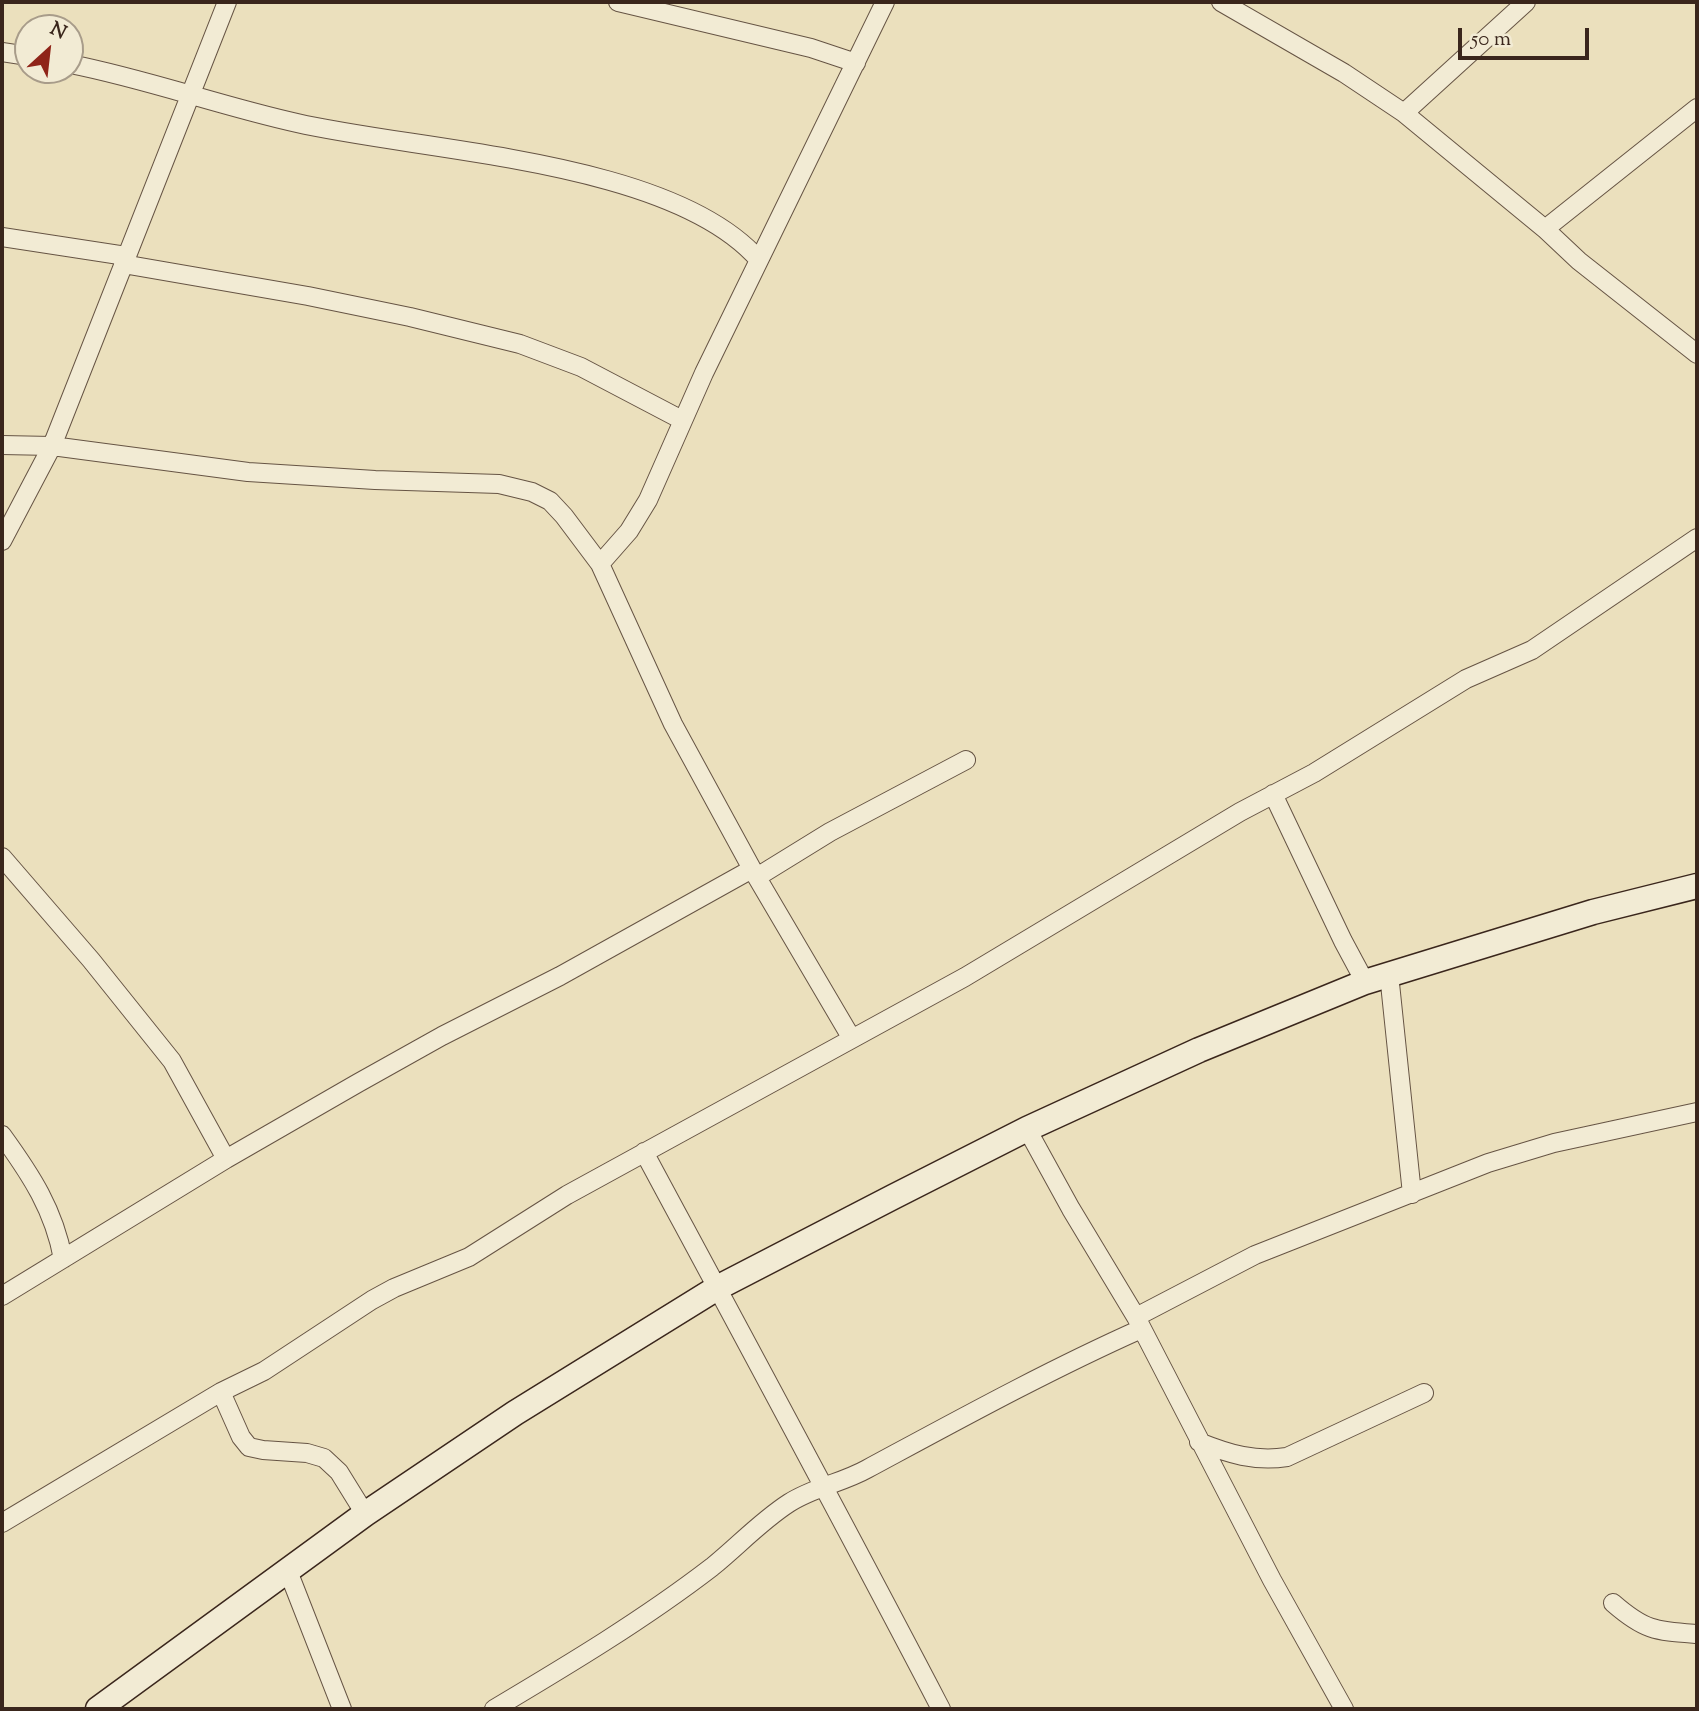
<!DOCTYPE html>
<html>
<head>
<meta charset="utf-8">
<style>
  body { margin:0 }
  #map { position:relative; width:1699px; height:1711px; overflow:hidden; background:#ebe0bd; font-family:"Sorts Mill Goudy",serif }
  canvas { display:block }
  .frame { position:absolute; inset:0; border:4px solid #3a261c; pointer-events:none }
  .north { position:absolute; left:14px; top:14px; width:70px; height:70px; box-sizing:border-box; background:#f2ebd4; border:2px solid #a89c8a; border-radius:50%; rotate:27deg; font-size:19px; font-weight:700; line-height:28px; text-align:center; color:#3a261c }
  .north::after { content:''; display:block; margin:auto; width:24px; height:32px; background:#8f2418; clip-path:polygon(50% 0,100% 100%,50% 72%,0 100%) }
  .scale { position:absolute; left:1458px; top:28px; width:131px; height:32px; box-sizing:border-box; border:4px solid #3a261c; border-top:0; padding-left:9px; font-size:21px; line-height:24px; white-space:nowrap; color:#3a261c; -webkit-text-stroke:5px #f2ebd4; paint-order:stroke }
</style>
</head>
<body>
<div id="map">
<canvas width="1699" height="1711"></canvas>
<div class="frame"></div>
<div class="north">N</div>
<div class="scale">50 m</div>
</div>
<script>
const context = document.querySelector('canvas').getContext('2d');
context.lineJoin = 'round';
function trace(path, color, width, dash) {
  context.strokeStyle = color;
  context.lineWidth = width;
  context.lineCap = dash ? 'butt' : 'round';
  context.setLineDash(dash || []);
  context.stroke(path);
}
const minor = new Path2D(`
  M618,2L811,48L856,63
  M1221,2L1344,73L1404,113L1545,229L1579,261L1697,354
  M2,52L28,56
  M70,64C147,79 220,106 297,123C424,152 672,160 759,260
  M1404,113L1526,2
  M1545,229L1697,108
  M2,237L126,256
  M123,264L308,296L410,317L520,344L581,367L682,420
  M2,445L52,446L248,472L375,480L499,484L532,492L550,501L564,516L600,564L673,724L752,869L852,1039
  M2,541L52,446L227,2
  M600,564L629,531L648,500L704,373L885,2
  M1273,794L1343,941L1365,982
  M2,857L91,960L172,1061L226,1159
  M757,877L830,832L966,760
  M1389,974L1412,1194
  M1027,1129L1071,1209L1136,1317L1272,1580L1344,1709
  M2,1135C31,1175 54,1210 63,1259
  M644,1152C744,1338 844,1523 941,1709
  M2,1296L226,1159L358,1083L442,1036L560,976L752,869
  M1136,1317L1255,1255L1488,1163L1554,1143L1697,1112
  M221,1392L241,1437L249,1447L263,1450L307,1453L324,1458L339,1472L365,1514
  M1199,1442C1229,1454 1255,1462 1287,1457L1424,1393
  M2,1523L221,1392L264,1371L372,1300L394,1288L469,1257L567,1195L965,977L1240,812L1314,773L1466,679L1532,650L1697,538
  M288,1571L342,1709
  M1613,1603C1645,1631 1656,1631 1697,1634
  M494,1709C568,1665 643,1620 712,1567C738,1546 761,1521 789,1503C814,1487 842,1483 867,1469C958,1420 1047,1371 1141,1329`);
const secondary = new Path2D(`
  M98,1709L365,1514L515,1413L717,1288L893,1197L1027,1129L1199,1050L1365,982L1593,912L1697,886`);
trace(minor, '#665444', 20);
trace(secondary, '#3a261c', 27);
trace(minor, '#f2ebd4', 18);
trace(secondary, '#f2ebd4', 24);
</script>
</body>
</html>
